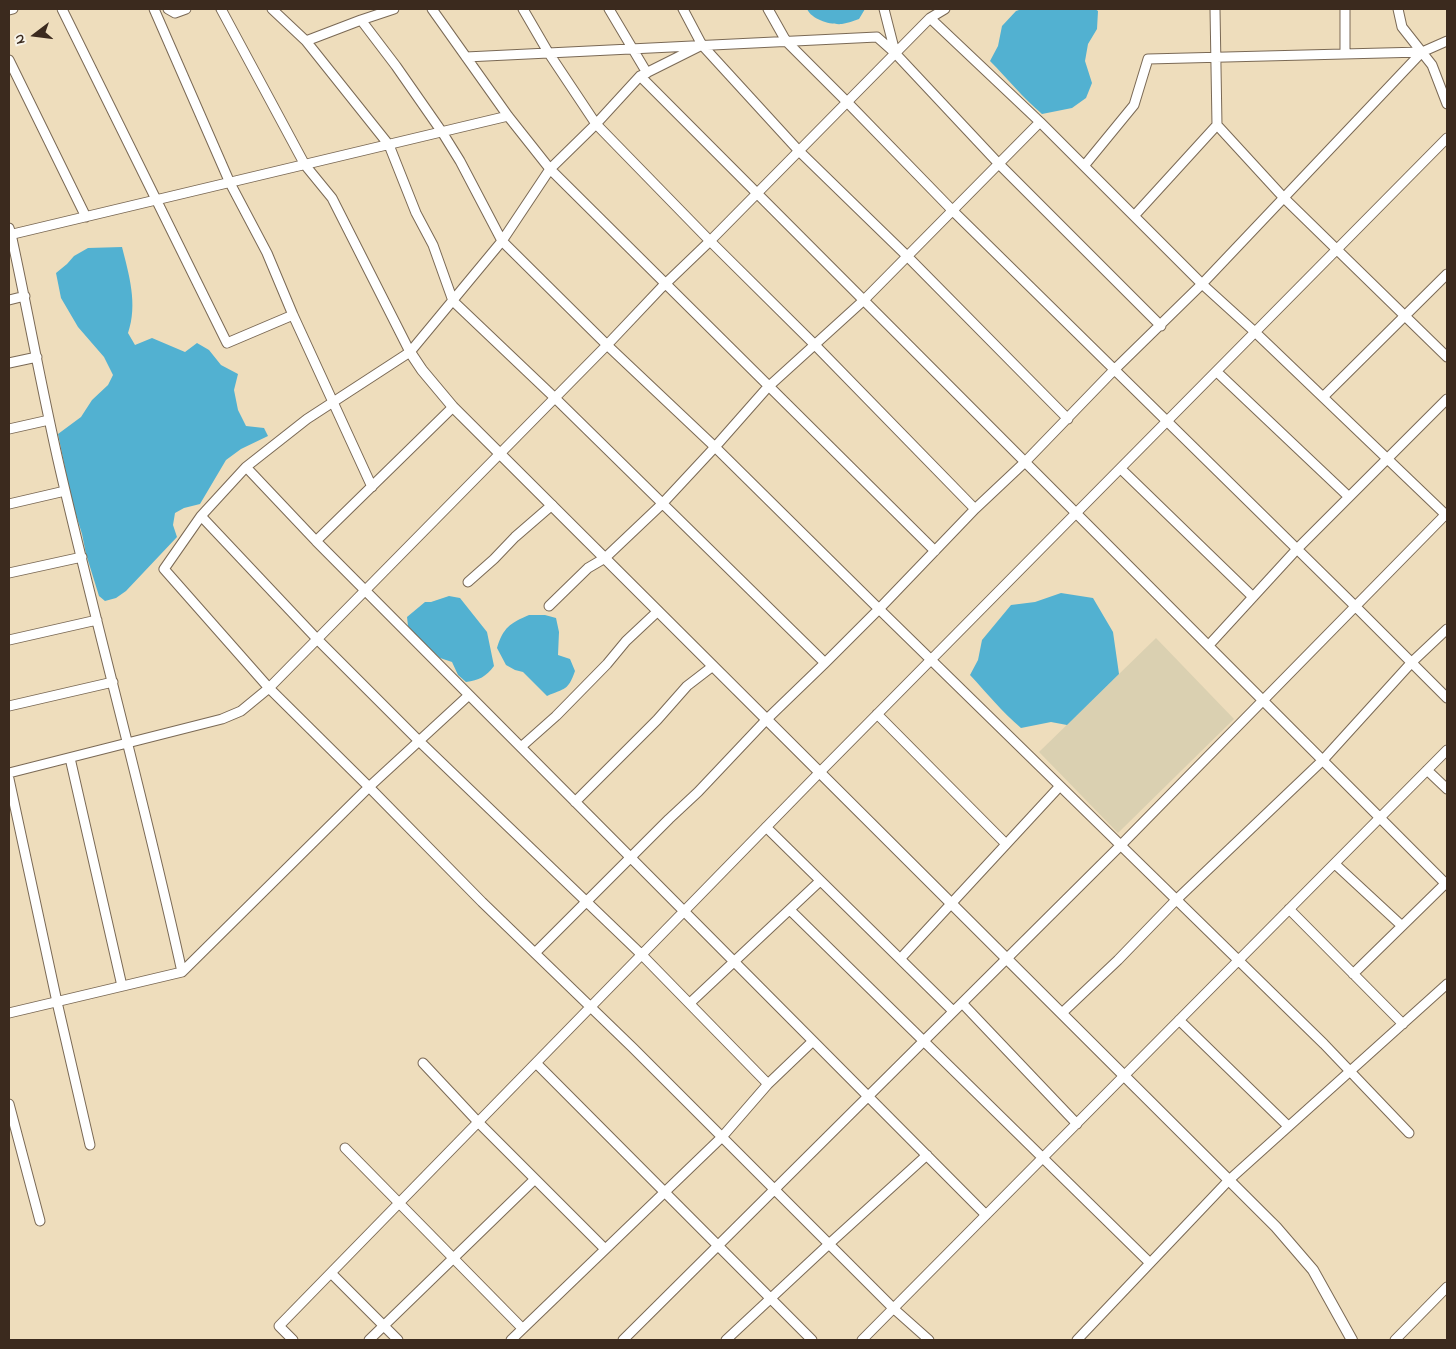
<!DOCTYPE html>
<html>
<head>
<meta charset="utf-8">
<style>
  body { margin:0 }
  #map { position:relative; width:1456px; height:1349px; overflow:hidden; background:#eeddbc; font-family:"Indie Flower",sans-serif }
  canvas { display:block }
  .frame { position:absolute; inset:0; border:10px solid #3b2a1e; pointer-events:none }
  .north { position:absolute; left:10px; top:10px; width:50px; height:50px; -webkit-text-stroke:4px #f7f3e8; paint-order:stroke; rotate:255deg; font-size:14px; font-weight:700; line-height:20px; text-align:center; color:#3b2a1e }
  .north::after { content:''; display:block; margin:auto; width:18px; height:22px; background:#3b2a1e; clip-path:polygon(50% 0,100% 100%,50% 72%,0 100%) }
</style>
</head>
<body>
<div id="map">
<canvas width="1456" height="1349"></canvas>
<div class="frame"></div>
<div class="north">N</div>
</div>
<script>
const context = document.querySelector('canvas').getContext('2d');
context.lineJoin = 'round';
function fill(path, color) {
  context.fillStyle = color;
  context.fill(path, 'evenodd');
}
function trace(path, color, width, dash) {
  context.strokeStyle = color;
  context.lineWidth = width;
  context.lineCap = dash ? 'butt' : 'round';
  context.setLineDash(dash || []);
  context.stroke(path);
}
const built = new Path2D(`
  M1156,638L1234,719L1118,833L1039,752Z`);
const water = new Path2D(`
  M807,9H865L859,19C853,21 848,23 842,24C831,25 812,20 807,9Z
  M1022,9H1095L1098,11L1097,29L1088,44L1085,61L1092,83L1086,98L1072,108L1042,114C1023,98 1008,79 990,61L998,46L1002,26L1016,11Z
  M122,247C129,275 138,304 128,333L135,345L152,338L185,352L197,343L209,350L221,365L238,374L234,390L238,410L246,426L264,428L268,436L241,449L226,460L200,504L184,508L175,513L173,525L177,537L126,591L116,598L105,601L99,596L86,554L82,534L72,502L58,434L81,417L92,400L108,385L113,375L104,357L78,327L61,298L56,273L67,264L74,256L88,248Z
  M1061,593L1093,598L1113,632L1119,674L1067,725L1051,722L1021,728C1002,712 987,693 970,675L978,660L982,640L1011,605L1035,602Z
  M449,596L460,598L487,632L494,666C486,677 479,680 466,682L458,675L452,662L440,658L418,638L408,626L407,617L425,602H431Z
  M529,615H545L556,618L559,632L558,655L570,659L575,671C568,691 565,688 547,696L523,672L515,670L506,665L497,648C503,628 510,623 529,615Z`);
const minor = new Path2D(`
  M62,9L227,343L293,315
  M154,9L230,183L267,253L293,315L372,487
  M168,9L175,13L186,9
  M221,9L305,165L332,198L410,352
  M272,9L306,41L361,20L396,66L442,132L460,161L502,241L607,345L715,447L879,609L1324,1044L1409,1133
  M432,9L508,116L550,169L935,551
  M523,9L548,52L596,124L710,241L815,345L975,509
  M609,9L647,73
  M683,9L702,45L799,151L907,256L1068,419
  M768,9L786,41L847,102L953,211L1356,607L1447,698
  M884,9L895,52
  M1215,9L1217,125L1284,198L1447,357
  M1345,9V54
  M1398,9L1402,27L1432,65L1447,104
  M9,10L13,9
  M930,18L1040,122L1202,284L1256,333L1447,516
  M361,20L394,9
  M306,41L389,145L416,213L433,245L453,301L555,398L825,663
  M702,45L640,76L596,124L550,169L502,241L410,352L307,419L246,467L201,516L164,569L269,688L369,787L482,902L633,1048L893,1308L929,1340
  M466,57L877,37L895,53L999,164L1161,326
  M9,60L86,217
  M640,76L1447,885
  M1084,166L1134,105L1148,59L1422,52
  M1134,216L1217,125
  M9,228L11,234C28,312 42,391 60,469C99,637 145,803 182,972
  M9,235L508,116
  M9,300L25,296
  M9,363L37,357
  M1217,372L1349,497
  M1323,397L1447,274
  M9,429L49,420
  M246,467L316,541L986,1215
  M1121,469L1253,597
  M9,504L65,491
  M201,516L317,639L419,741L642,955L768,1084
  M316,541L453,407
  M9,573L82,557
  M468,582L494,559L515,537L552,505
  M549,606L588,568L605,558L662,504L715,447L767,388L864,300L1040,122
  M9,640L97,620
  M1209,645L1297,549L1447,399
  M9,706L113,682
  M877,714L1006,844
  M521,747L556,716L607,664L626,641L658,611
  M70,758L122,986
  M1427,770L1447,789
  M9,773L222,719L241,711L269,688L607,345L661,288L710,241L930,18L945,9
  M9,779L57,1002L90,1145
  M575,802L657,720L687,686L713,666
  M766,827L953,1011
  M1335,864L1402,926
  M1289,909L1403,1024
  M790,910L1150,1263
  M535,953L669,819L698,792L767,719L825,663L879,609L975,509L1025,462L1114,370L1202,284L1422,52L1447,41
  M900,959L1060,786
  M1353,974L1447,882
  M690,1003L820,881
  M962,1003L1077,1124
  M9,1013L182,972L369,787L469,695
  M1062,1013L1118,960L1176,900L1323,760L1412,662L1447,629
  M1179,1020L1288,1126
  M423,1063L478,1122L605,1249
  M536,1063L812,1340
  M9,1104L40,1221
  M345,1148L522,1328
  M331,1273L398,1340
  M293,1340L279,1326L820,772L1447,138
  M369,1340L535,1179
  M511,1340L722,1137L768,1084L813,1041
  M623,1340L1121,845L1447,513
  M726,1340L829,1244L927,1155
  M862,1340L1447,750
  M1077,1340L1229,1180L1447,984
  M1395,1340L1447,1287`);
const tertiary = new Path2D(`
  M410,352L422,370L453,407L1276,1227L1313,1270L1352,1340`);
fill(built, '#dad0b1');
fill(water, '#52b1d1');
trace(minor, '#7a6955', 11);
trace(tertiary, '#7a6955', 12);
trace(minor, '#fff', 9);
trace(tertiary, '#fff', 10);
</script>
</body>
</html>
